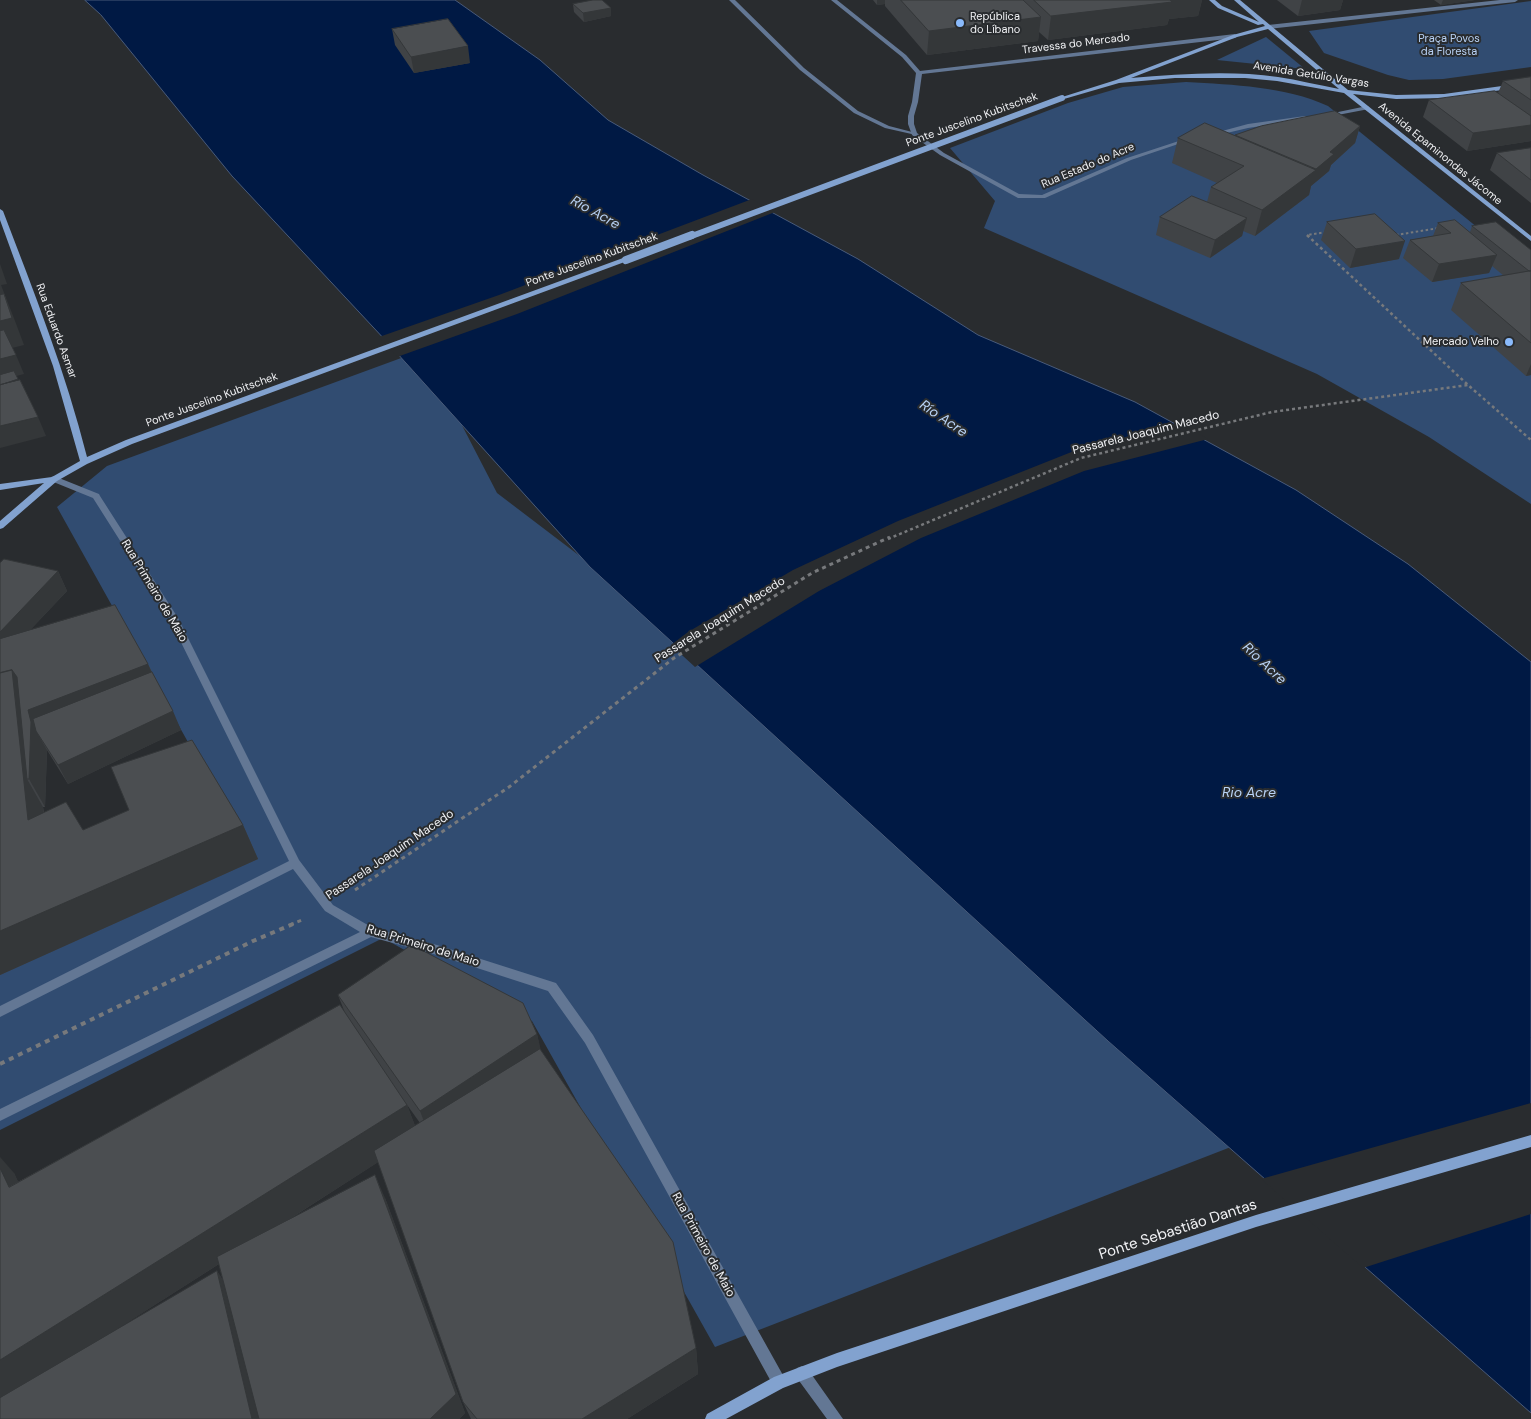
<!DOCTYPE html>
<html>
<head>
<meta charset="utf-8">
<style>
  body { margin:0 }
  canvas { display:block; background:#292c2f }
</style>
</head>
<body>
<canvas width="1531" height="1419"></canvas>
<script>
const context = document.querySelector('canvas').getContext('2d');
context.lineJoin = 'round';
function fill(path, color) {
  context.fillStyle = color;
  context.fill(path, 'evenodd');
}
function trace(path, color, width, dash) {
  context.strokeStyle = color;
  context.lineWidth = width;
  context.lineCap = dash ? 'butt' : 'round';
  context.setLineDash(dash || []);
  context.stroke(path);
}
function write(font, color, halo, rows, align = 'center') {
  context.font = font + ' "DM Sans",sans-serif';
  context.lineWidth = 4;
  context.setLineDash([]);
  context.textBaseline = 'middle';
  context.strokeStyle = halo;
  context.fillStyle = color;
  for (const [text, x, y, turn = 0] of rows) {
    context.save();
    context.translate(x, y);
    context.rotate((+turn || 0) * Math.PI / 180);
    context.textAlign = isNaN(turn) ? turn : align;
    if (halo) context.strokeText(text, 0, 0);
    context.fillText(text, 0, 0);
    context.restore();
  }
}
const green = new Path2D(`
  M1531,1V67L1443,79L1409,80L1388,75L1324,53L1309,31Z
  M1266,37L1305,69L1217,60Z
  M1186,82C1234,85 1284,86 1328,106L1531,271V504L1429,437L1317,374L984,228L995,201L950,148L1068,103L1123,87Z
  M423,350L497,493L660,617L1236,1145L715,1347L532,1021L383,938L0,1130V971L247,848L57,507L107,466Z`);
const water = new Path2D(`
  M85,0H455L540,60L608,120L703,175L858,259L978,335L1135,402L1296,490L1408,564L1531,662V1413L1108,1041L590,567L387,342L232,176L101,15Z`);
const pier = new Path2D(`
  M752,199L775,212L517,314L397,357L379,337L499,295Z
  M1178,423L1208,439L1084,471L921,538L819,591L695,667L671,645L688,632L793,570L898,521L1074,451Z
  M1531,1103V1214L1363,1268L1261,1179Z`);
const pathFar3 = new Path2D(`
  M1396,235L1439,228
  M1309,237L1307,235L1327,232`);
const pathFar2 = new Path2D(`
  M1307,235L1468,385L1531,440
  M888,539L1081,458L1272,412L1468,385`);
const pathFar1 = new Path2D(`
  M355,890L509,787L674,658L812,573L890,537
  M290,925L302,920`);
const path = new Path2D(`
  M0,1064L253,941L293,924`);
const lane = new Path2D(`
  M729,0H735L804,68L858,111L889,126L916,133V135L885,128L854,113L800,70Z`);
const street = new Path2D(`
  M831,0H837L906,55L920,71L1235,34L1238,36L1235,38L922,74L918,102L914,116V124L917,133L944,153L1019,194L1042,195L1127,158L1188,138L1193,139L1131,160L1045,198H1018L940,155L912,135L908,124V116L912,102L916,73L902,57Z
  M1500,0H1518L1515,2L1268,29L1265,27L1268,25Z
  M1367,106L1369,107V109L1327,117L1324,115Z
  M1305,116L1307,117V119L1248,128L1214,136L1211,134L1248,124Z
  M54,476L99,494L100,496L178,618L299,860L333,905L373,928L437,945L556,983L593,1035L784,1377L786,1382L784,1387L779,1389L774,1387L585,1043L548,991L437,955L371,937L0,1121V1109L360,932L325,911L293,869L0,1017V1006L289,861L169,618L93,498L51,481V477Z
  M802,1366L807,1368L843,1419H827L797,1378L795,1373L797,1368Z`);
const secondary = new Path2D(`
  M1209,0H1215L1222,6L1259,22L1234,0H1240L1348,90L1396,95L1444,94L1531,82V86L1444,98L1396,99L1353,94L1531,236V241L1344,93L1277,81L1245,78H1175L1119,83L1064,99L1059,98L1116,80L1233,35L1265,26L1263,24L1258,25L1218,8ZM1268,29L1339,89C1318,85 1298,80 1278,77C1230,70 1179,74 1131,78L1237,37Z
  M0,209L3,211C34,292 66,373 87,457L126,440L623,258L630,260L132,444L87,464L57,481L3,528L0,529V521L44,483L0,490V484L52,477L80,461L53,366L0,220Z
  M1531,1135V1147L1256,1227L837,1367L783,1388L726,1419H705L707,1414L774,1377L837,1353L1256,1215Z`);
const secondaryBridgeFar1 = new Path2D(`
  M689,237L1062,98`);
const secondaryBridge = new Path2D(`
  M626,260L692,235`);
const wall = new Path2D(`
  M873,0H1202L1198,16L1169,19L1167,25L1048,40L1039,32L1038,41L927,55L885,6V4L877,5Z
  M1277,0H1343L1340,10L1298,16Z
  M1434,0H1475L1441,5Z
  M573,4L611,8V16L584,22L574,12Z
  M392,29L470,63L414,73L395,45Z
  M1531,77V141L1467,151L1423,117L1429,100L1498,93L1503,81Z
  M1360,126L1355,143L1331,165L1329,171L1311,186L1309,195L1255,236L1243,231L1242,236L1210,258L1156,235L1160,217L1207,202L1211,187L1217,183L1172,163L1178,138L1235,135Z
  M1531,148V203L1490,170L1497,153Z
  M1327,222L1399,259L1350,268L1321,240Z
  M1438,223L1470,232L1472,226L1531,250V375L1526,376L1451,310L1461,283L1504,276L1492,266L1489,273L1432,282L1403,258L1410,240L1433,236Z
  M0,563L58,571L67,591L30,630L148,664L181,730L68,784L47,750L45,807H43L44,812L83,830L243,825L258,859L0,975Z
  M338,995L537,1034L540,1049L696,1348L698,1374L627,1419H471L463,1402L378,1162L285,1222L385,1198L465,1413L459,1419H0L14,1173L18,1182L345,1013ZM395,1088L420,1123L415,1126L407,1105ZM219,1264L223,1281L217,1271L109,1334Z`);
const shadedWall = new Path2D(`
  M877,0H885V4L877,5Z
  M1166,0H1202L1198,16L1169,19L1167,25L1048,40L1051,16Z
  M1302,0H1343L1340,10L1298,16Z
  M1443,0H1475L1441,5Z
  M611,8V16L584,22L583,13Z
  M1041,17L1038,41L927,55L929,31Z
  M468,46L470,63L414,73L411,57Z
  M1531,125V141L1467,151L1473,133Z
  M1360,126L1355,143L1331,165L1329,171L1311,186L1309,195L1255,236L1262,210Z
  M1247,218L1242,236L1210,258L1215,240Z
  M1405,241L1399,259L1350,268L1356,249Z
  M1497,255L1489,273L1432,282L1439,264Z
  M0,264L7,284L1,285L15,321L24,345L0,351Z
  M16,355L24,374L0,380V359Z
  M1531,364V375L1526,376Z
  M38,417L46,436L0,448V426Z
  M58,571L67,591L0,662V632Z
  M148,664L160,692L36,731L47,750L45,807L29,779H27L43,807L48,855L28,820L12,670Z
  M173,711L181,730L68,784L58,765Z
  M243,825L258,859L0,975V931Z
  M537,1034L543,1059L429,1135L420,1111Z
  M407,1105L419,1136L0,1404V1360Z
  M0,1157L14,1173L35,1217L9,1187L0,1168Z
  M375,1175L385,1198L465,1413L459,1419H430Z
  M217,1271L232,1293L262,1419H252Z
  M696,1348L698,1374L627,1419H582Z`);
const building = new Path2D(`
  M593,0H602L611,8L583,13L573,4Z
  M901,0H1023L1041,17L929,31Z
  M1034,0H1170L1172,2L1051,16Z
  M448,19L468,46L411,57L392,29Z
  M1531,77V100L1503,81Z
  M1495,91L1531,116V125L1473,133L1429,100Z
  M1335,111L1360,126L1330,152L1334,154L1316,169L1235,135L1261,126Z
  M1205,123L1316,170L1262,210L1211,187L1244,166L1178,138Z
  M1531,148V180L1497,153Z
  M1192,196L1247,218L1215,240L1160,217Z
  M1375,214L1405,241L1356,249L1327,222Z
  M1455,220L1497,255L1439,264L1410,240L1451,233L1438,223Z
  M1496,222L1531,250V271H1529L1472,226Z
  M1531,271V343L1461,283Z
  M4,294L12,318L0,321V295Z
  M4,330L16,355L0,359V331Z
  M14,371L18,379L0,385V375Z
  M20,380L38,417L0,426V385Z
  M4,559L58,571L0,632V563Z
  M115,605L148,664L28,710L31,722L29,779H27L17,677L12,670L0,673V639Z
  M12,670L28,820L66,802L83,830L129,810L111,767L192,740L243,825L0,931V673Z
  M152,672L173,711L58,765L36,731L33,719Z
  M412,945L523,1003L537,1034L420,1111L338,995Z
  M340,1005L407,1105L0,1360V1168L9,1187Z
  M540,1049L673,1242L696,1348L582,1419H477L463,1402L374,1151Z
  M375,1175L456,1394L430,1419H259L217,1257Z
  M217,1271L252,1419H0V1398Z`);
const markers = [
  [960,23,5,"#8abafc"],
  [1509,342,5,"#8abafc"]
];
const farPoinames = [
  ["República",970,17],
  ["do Líbano",970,30],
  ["Mercado Velho",1499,342,"right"]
];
const farParknames = [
  ["Praça Povos",1449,39],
  ["da Floresta",1449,52]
];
const farStreetnames = [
  ["Travessa do Mercado",1076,44,-7],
  ["Avenida Getúlio Vargas",1311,75,9],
  ["Ponte Juscelino Kubitschek",972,120,-20],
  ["Avenida Epaminondas Jácome",1440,154,39],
  ["Rua Estado do Acre",1088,166,-23],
  ["Ponte Juscelino Kubitschek",592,260,-20],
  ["Rua Eduardo Asmar",56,331,70],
  ["Ponte Juscelino Kubitschek",212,400,-20]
];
const streetNames = [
  ["Passarela Joaquim Macedo",1146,433,-14],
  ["Rua Primeiro de Maio",154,591,59],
  ["Passarela Joaquim Macedo",720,620,-32],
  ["Passarela Joaquim Macedo",390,855,-34],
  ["Rua Primeiro de Maio",423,946,17],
  ["Rua Primeiro de Maio",703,1245,61]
];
const waterNames = [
  ["Río Acre",595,213,29],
  ["Río Acre",943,419,34],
  ["Río Acre",1264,664,43],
  ["Rio Acre",1249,793]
];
const nearStreetnames = [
  ["Ponte Sebastião Dantas",1178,1230,-18]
];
fill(green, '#314c71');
fill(water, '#001944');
trace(water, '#485a79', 1);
fill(pier, '#292c2f');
trace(pathFar3, '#77797c', 2, [2.5, 2.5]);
trace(pathFar2, '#77797c', 2.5, [3, 3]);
trace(pathFar1, '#77797c', 3, [4, 4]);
trace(path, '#77797c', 4, [5, 5]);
fill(lane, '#637794');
fill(street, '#637794');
fill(secondary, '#82a2cf');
trace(secondaryBridgeFar1, '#82a2cf', 6);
trace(secondaryBridge, '#82a2cf', 8);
fill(wall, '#404346');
fill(shadedWall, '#343739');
fill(building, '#4b4e51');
trace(building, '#343739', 1);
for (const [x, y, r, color] of markers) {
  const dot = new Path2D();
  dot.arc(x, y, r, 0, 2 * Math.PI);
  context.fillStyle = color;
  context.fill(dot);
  trace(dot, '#292c2f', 2);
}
write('11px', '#f0f1f4', '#292c2f', farPoinames, 'left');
write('11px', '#b9d2f5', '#292c2f', farParknames);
write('11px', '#f0f1f4', '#292c2f', farStreetnames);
write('12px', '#f0f1f4', '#292c2f', streetNames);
write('italic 14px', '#b9d3f6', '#292c2f', waterNames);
write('15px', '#f0f1f4', '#292c2f', nearStreetnames);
</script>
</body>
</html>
